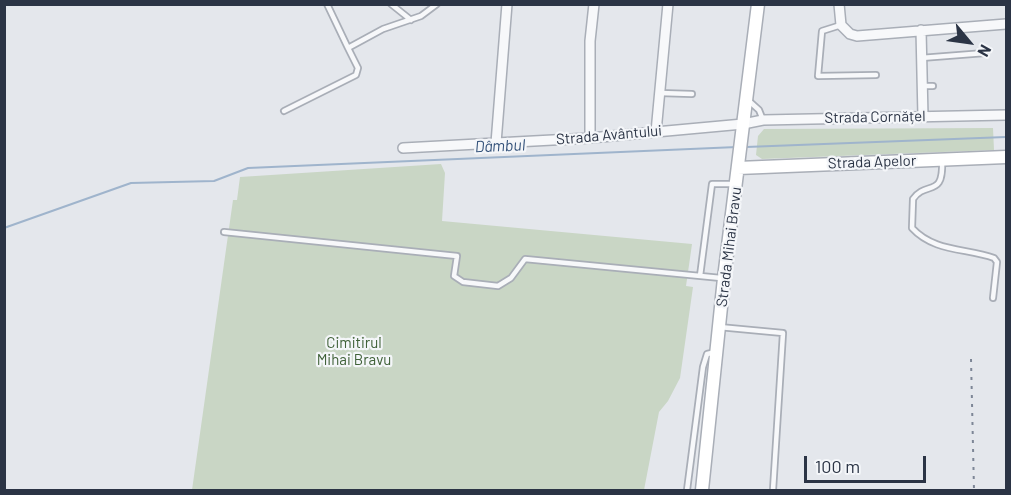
<!DOCTYPE html>
<html>
<head>
<meta charset="utf-8">
<style>
  body { margin:0 }
  #map { position:relative; width:1011px; height:495px; overflow:hidden; background:#e4e7ec; font-family:Barlow,sans-serif }
  canvas { display:block }
  .frame { position:absolute; inset:0; border:6px solid #2b3445; pointer-events:none }
  .north { position:absolute; left:939px; top:12px; width:60px; height:60px; -webkit-text-stroke:4px #f4f6f9; paint-order:stroke; rotate:119deg; font-size:16px; font-weight:700; line-height:24px; text-align:center; color:#2b3445 }
  .north::after { content:''; display:block; margin:auto; width:21px; height:27px; background:#2b3445; clip-path:polygon(50% 0,100% 100%,50% 72%,0 100%) }
  .scale { position:absolute; left:804px; top:456px; width:122px; height:27px; box-sizing:border-box; border:3px solid #2b3445; border-top:0; padding-left:8px; font-size:18px; line-height:21px; white-space:nowrap; color:#2b3445; -webkit-text-stroke:4px #f4f6f9; paint-order:stroke }
</style>
</head>
<body>
<div id="map">
<canvas width="1011" height="495"></canvas>
<div class="frame"></div>
<div class="north">N</div>
<div class="scale">100 m</div>
</div>
<script>
const context = document.querySelector('canvas').getContext('2d');
context.lineJoin = 'round';
function fill(path, color) {
  context.fillStyle = color;
  context.fill(path, 'evenodd');
}
function trace(path, color, width, dash) {
  context.strokeStyle = color;
  context.lineWidth = width;
  context.lineCap = dash ? 'butt' : 'round';
  context.setLineDash(dash || []);
  context.stroke(path);
}
function write(font, color, halo, rows, align = 'center') {
  context.font = font + ' Barlow,sans-serif';
  context.lineWidth = 4.5;
  context.setLineDash([]);
  context.textBaseline = 'middle';
  context.strokeStyle = halo;
  context.fillStyle = color;
  for (const [text, x, y, turn = 0] of rows) {
    context.save();
    context.translate(x, y);
    context.rotate((+turn || 0) * Math.PI / 180);
    context.textAlign = isNaN(turn) ? turn : align;
    if (halo) context.strokeText(text, 0, 0);
    context.fillText(text, 0, 0);
    context.restore();
  }
}
const green = new Path2D(`
  M993,128L994,150L762,159L756,155L758,136L764,129Z
  M441,164L445,173L442,221L692,244L686,286L693,287L680,378L668,401L659,412L644,490H192L233,200H237L240,177Z`);
const stream = new Path2D(`
  M746,147L1006,137
  M4,228L131,183L214,181L248,168L737,147`);
const lane = new Path2D(`
  M327,4L348,48L383,29L421,16L437,4
  M391,4L411,20
  M841,25L822,31L818,76L876,75
  M921,58L985,53
  M923,86H933
  M660,93L692,94
  M749,101L759,110L763,120
  M284,111L356,75L358,68L348,48
  M942,160C944,199 926,180 913,199L912,228C934,252 966,248 994,258L997,262L993,298
  M224,232L457,256L454,276L463,282L498,286L511,278L525,259L721,278
  M700,276L712,184H734
  M719,327L783,333L773,490
  M687,490L703,367L707,354L716,352`);
const street = new Path2D(`
  M839,4L841,25L850,34L857,36L1006,24
  M921,30L923,117
  M656,132L668,4
  M590,138V41L594,4
  M496,143L507,4
  M403,148L590,138L743,124L763,120L1006,115`);
const secondary = new Path2D(`
  M738,168L1006,157
  M702,490L724,278L758,4`);
const rail = new Path2D(`
  M971,359L974,490`);
const streetNames = [
  ["Strada Cornățel",875,117,-1],
  ["Strada Avântului",609,135,-5],
  ["Strada Apelor",872,162,-2],
  ["Strada Mihai Bravu",729,247,-83]
];
const parkNames = [
  ["Cimitirul",354,343],
  ["Mihai Bravu",354,360]
];
const waterNames = [
  ["Dâmbul",500,146,-2]
];
fill(green, '#c9d6c5');
trace(stream, '#9fb4cc', 2);
trace(lane, '#a9aeb7', 8);
trace(street, '#a9aeb7', 12);
trace(secondary, '#a9aeb7', 15);
trace(lane, '#f7f8fa', 4.5);
trace(street, '#f7f8fa', 9);
trace(secondary, '#fff', 12);
trace(rail, '#7d8696', 2, [3, 6]);
write('15px', '#2b3445', '#f4f6f9', streetNames);
write('15px', '#3f6138', '#f4f6f9', parkNames);
write('italic 16px', '#34527a', '#f4f6f9', waterNames);
</script>
</body>
</html>
